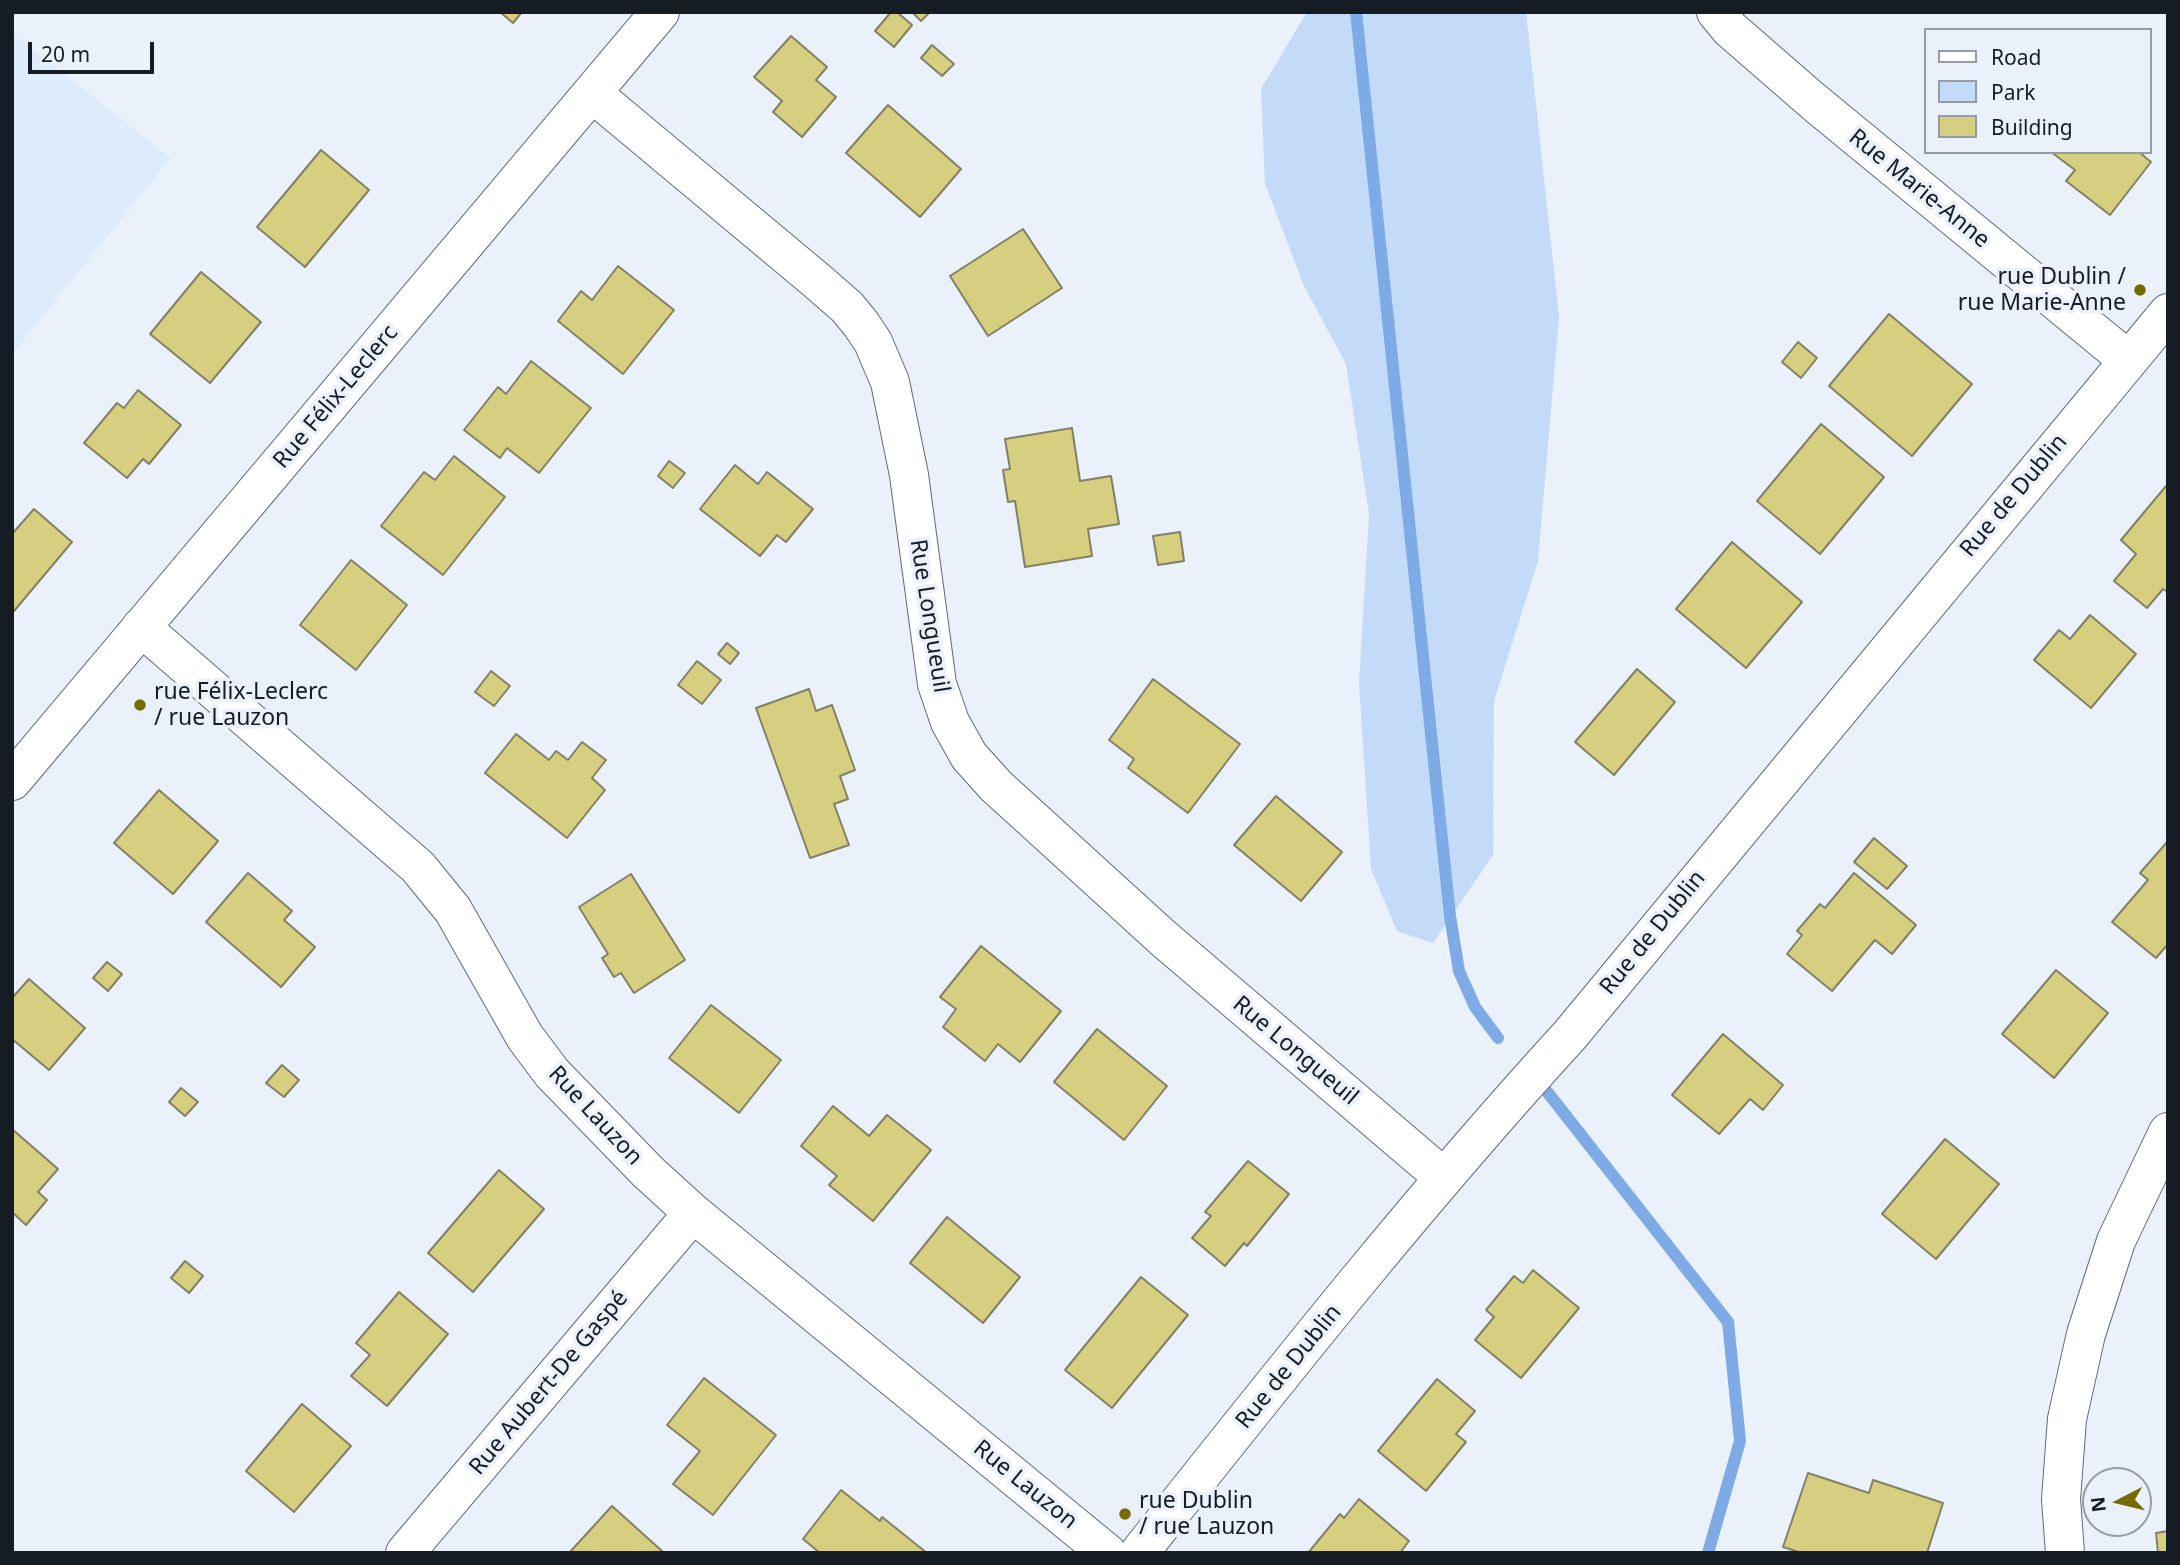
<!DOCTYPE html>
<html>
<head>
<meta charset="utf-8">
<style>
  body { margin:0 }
  #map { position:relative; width:2180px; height:1565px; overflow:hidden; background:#eaf1fb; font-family:"Noto Sans",sans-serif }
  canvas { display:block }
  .frame { position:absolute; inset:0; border:14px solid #151c24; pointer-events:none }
  .legend { position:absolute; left:1924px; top:28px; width:228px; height:126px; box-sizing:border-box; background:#eaf1fb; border:2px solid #959ca5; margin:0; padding:9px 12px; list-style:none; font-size:21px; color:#151c24 }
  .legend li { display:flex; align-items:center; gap:14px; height:35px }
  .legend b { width:35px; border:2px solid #959ca5 }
  .north { position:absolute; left:2082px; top:1467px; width:70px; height:70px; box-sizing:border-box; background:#eaf1fb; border:2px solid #959ca5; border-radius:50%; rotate:263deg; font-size:19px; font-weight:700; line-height:28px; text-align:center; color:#151c24 }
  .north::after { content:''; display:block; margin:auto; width:24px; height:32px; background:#756b04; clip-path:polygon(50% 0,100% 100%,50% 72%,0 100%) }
  .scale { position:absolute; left:28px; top:42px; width:126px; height:32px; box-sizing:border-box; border:4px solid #151c24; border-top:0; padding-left:9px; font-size:21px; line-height:24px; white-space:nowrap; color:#151c24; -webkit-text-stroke:5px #eaf1fb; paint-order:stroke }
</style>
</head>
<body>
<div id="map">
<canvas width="2180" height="1565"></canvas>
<div class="frame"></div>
<ul class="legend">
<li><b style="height:9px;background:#fff"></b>Road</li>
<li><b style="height:19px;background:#c4daf9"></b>Park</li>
<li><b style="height:19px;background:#d7cf80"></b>Building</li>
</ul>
<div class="north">N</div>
<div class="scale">20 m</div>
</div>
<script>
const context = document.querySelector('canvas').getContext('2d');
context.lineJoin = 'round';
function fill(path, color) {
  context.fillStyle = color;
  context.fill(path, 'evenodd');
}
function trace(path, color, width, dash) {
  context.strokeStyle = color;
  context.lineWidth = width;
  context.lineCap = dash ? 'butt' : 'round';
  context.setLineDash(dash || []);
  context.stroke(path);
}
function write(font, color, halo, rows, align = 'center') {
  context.font = font + ' "Noto Sans",sans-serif';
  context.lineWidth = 7;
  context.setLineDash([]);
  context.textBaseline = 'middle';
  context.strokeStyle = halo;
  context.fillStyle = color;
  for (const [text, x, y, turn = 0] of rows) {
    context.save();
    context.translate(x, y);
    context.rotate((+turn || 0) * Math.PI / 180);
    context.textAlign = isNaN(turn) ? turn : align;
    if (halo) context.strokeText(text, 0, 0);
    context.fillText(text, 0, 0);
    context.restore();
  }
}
const built = new Path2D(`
  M12,33L171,158L12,354Z`);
const green = new Path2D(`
  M1307,12H1526L1559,317L1538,561L1494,701L1493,855L1433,943L1397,931L1371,869L1359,683L1369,514L1346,364L1304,286L1265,184L1261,89Z`);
const stream = new Path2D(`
  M1356,12L1450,916L1459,971L1475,1007L1498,1038
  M1541,1084L1728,1322L1740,1441L1708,1553`);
const building = new Path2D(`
  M500,12H522L513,23Z
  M891,12H897L912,25L894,47L875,31Z
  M912,12H930L921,21Z
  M791,36L827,67L816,80L836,97L802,137L773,112L782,101L754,77Z
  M932,45L954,64L942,76L921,58Z
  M888,105L961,169L920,217L846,153Z
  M321,150L369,190L305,267L257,227Z
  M2051,152H2139L2151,162L2110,215L2066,181L2075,170Z
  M1023,229L1062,288L988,336L950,276Z
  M618,266L674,310L623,374L558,321L581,291L592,300Z
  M201,272L261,322L210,383L150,334Z
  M1889,314L1972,384L1912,456L1829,386Z
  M1798,342L1817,358L1801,378L1782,362Z
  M531,361L591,408L539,473L507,448L500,458L464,430L498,387L506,394Z
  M138,390L181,425L149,464L143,459L127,478L84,443L117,403L124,408Z
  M1821,424L1884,477L1820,554L1757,501Z
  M1072,428L1080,481L1111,476L1119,524L1088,529L1092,556L1025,567L1015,501L1008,502L1003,470L1010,469L1005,439Z
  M454,456L505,497L443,575L381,526L424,472L435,480Z
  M669,461L685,473L673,488L658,476Z
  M735,465L758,484L767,472L813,509L786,542L777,535L760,556L700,509Z
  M2166,486L2168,487V592L2163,589L2147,608L2114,581L2136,554L2121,540Z
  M34,509L72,542L14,611L12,609V534Z
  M1180,532L1184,561L1158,565L1153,536Z
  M1732,542L1802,602L1746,668L1676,609Z
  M351,560L407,605L356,670L300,625Z
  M2090,615L2136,654L2091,708L2034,660L2059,630L2070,639Z
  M727,643L739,653L730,664L718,654Z
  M697,661L721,680L702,704L678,685Z
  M1637,669L1675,702L1614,775L1575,742Z
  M491,671L510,686L494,706L475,692Z
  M1153,679L1240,744L1188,813L1128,768L1134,759L1109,740Z
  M809,689L816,711L832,705L855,770L840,776L848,799L834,804L849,845L810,858L756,708Z
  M516,734L549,760L556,751L568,760L582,742L606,760L592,778L605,790L567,838L485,773Z
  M159,790L218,841L173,894L114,843Z
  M1276,796L1342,852L1301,901L1234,845Z
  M1874,838L1907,866L1887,889L1854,862Z
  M2168,841V944L2156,958L2112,922L2148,880L2140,873Z
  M248,873L292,911L284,920L315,947L281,987L206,922Z
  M1854,873L1916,925L1892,954L1875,940L1832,991L1787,954L1802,935L1797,931L1820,904L1825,908Z
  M631,874L685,960L634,993L621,973L614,977L602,958L608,954L579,907Z
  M981,946L1061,1011L1020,1062L998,1044L985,1061L943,1027L956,1009L940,997Z
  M107,962L122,974L108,991L93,978Z
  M2056,970L2108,1013L2054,1078L2002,1034Z
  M29,979L85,1028L49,1070L12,1039V998Z
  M711,1005L781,1060L739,1113L669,1058Z
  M1097,1029L1167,1086L1124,1140L1054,1082Z
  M1723,1034L1783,1085L1763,1110L1750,1099L1719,1134L1672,1095Z
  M282,1065L299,1080L284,1097L266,1083Z
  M181,1088L198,1102L185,1116L169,1102Z
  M833,1106L869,1136L887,1115L931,1150L873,1221L829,1185L837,1176L801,1146Z
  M12,1129L58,1169L38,1192L47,1200L26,1225L12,1212Z
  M1945,1139L1999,1184L1936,1259L1882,1214Z
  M1248,1161L1289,1194L1247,1246L1244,1243L1225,1266L1192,1238L1211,1216L1205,1212Z
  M499,1170L544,1209L473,1292L428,1253Z
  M947,1217L1020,1277L983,1323L910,1263Z
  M185,1261L203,1276L189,1293L171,1278Z
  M1533,1270L1579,1308L1521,1378L1475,1340L1494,1317L1486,1310L1514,1276L1523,1283Z
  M1141,1277L1188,1315L1112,1408L1065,1370Z
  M399,1292L448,1334L387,1406L351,1376L370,1355L356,1343Z
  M704,1378L776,1435L713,1515L673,1484L700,1451L667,1425Z
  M1437,1379L1475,1411L1456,1434L1466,1442L1426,1491L1378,1451Z
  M302,1404L351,1446L294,1512L246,1471Z
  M1808,1473L1869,1493L1873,1480L1943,1503L1927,1553H1802L1783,1547Z
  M841,1490L880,1521L882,1517L927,1553H820L803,1539Z
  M1359,1499L1409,1541L1400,1553H1308L1340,1514L1344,1518Z
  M612,1506L662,1551L660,1553H569Z
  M2168,1531V1553H2158L2156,1533Z`);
const minor = new Path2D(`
  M1716,12L1730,29L1814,102L2128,360
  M592,93L816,280L847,307L861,324L873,342L890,382L909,475L937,684L950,722L969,756L996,786L1163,938L1443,1177
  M141,627L418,867L453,910L525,1037L552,1073L648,1172L693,1213L1107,1553
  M12,781L660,12
  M405,1553L693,1213
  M1139,1553C1279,1377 1418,1201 1570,1035L2168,313
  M2065,1553L2061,1499L2067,1419L2086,1334L2116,1241L2168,1132`);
const markers = [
  [2140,290,7,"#756b04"],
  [140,705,7,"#756b04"],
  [1125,1514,7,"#756b04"]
];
const streetNames = [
  ["Rue Marie-Anne",1919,189,39],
  ["Rue Félix-Leclerc",336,397,-50],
  ["Rue de Dublin",2014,496,-50],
  ["Rue Longueuil",929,616,81],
  ["Rue de Dublin",1653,933,-51],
  ["Rue Longueuil",1295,1051,40],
  ["Rue Lauzon",595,1116,47],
  ["Rue de Dublin",1289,1367,-51],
  ["Rue Aubert-De Gaspé",549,1383,-50],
  ["Rue Lauzon",1025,1485,39]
];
const poiNames = [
  ["rue Dublin /",2126,277,"right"],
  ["rue Marie-Anne",2126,303,"right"],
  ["rue Félix-Leclerc",154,692],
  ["/ rue Lauzon",154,718],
  ["rue Dublin",1139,1501],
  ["/ rue Lauzon",1139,1527]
];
fill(built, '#ddebfd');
fill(green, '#c4daf9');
trace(stream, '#7eaae6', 12);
fill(building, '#d7cf80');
trace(building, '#838066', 2);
trace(minor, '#5c6b80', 40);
trace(minor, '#fff', 38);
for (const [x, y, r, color] of markers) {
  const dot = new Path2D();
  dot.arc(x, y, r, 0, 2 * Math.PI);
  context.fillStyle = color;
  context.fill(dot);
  trace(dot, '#eaf1fb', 2.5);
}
write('23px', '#151c24', '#eaf1fb', streetNames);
write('23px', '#151c24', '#eaf1fb', poiNames, 'left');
</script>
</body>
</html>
